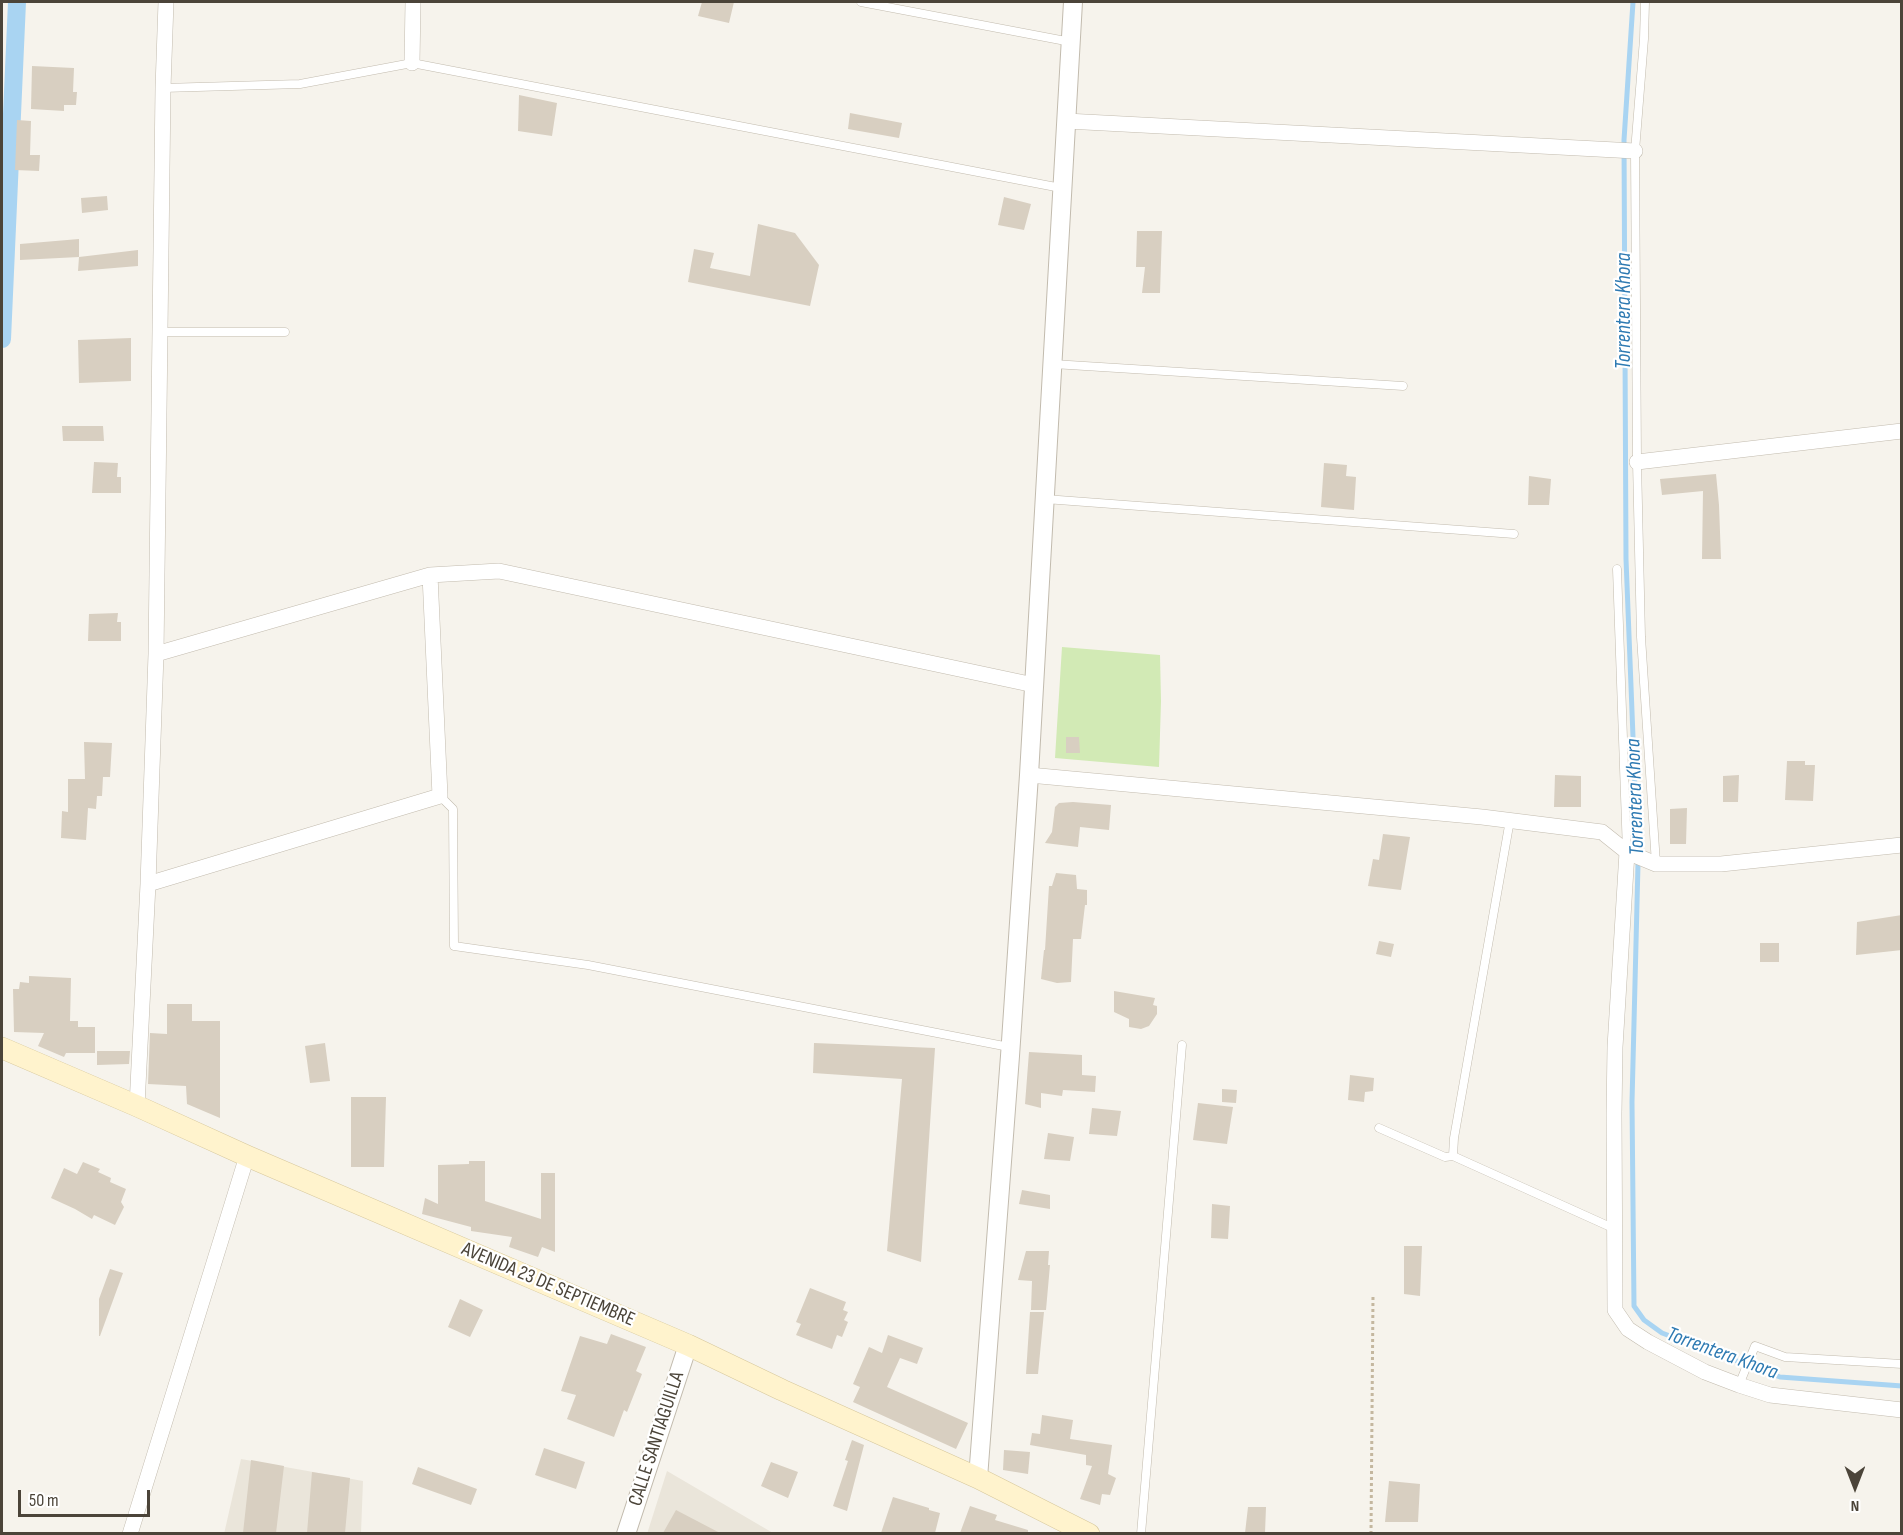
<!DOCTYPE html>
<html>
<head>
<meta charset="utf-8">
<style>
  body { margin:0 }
  #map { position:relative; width:1903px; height:1535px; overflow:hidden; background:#f6f3ec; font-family:"Sofia Sans Condensed",sans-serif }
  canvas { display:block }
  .frame { position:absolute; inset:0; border:3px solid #4b4439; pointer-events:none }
  .north { position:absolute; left:1825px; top:1457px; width:60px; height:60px; -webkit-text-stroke:4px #fff; paint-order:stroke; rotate:180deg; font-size:16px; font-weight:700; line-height:24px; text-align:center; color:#4b4439 }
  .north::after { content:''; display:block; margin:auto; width:21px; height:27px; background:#4b4439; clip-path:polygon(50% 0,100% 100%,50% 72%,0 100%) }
  .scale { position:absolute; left:18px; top:1490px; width:132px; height:27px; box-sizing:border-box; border:3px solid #4b4439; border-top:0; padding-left:8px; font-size:18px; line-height:21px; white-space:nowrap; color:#4b4439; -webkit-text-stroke:4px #fff; paint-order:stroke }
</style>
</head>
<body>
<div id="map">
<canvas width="1903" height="1535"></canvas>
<div class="frame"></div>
<div class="north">N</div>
<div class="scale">50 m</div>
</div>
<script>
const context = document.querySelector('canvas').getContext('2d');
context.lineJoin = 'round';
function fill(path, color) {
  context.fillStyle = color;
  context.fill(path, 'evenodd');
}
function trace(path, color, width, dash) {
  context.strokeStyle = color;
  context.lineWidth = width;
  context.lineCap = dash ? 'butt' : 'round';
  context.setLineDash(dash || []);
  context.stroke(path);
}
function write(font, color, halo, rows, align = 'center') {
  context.font = font + ' "Sofia Sans Condensed",sans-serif';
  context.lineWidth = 4.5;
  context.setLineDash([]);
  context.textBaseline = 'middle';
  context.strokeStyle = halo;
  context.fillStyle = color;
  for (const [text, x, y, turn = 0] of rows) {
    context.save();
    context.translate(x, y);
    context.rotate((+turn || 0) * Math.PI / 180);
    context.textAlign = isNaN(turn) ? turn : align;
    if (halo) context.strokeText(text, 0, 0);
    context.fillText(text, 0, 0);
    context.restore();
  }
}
const residential = new Path2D(`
  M241,1459L363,1481L361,1533L224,1534Z
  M667,1471L773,1533L647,1534Z`);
const green = new Path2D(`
  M1062,647L1160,655L1161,701L1159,767L1055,758Z`);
const stream = new Path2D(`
  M1633,2L1624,140L1626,559L1638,864L1632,1102L1634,1306L1644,1320L1662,1333L1780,1377L1902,1386`);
const canal = new Path2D(`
  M2,339L17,2`);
const building = new Path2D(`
  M702,2H734L729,23L698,16Z
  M32,66L74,68L73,92H77L76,105H64V111L31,109Z
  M519,95L557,103L552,136L518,131Z
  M850,113L902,123L899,138L848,129Z
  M17,120L31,121L30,155H40L39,171L15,170Z
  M107,196L108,210L82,213L81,198Z
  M1004,197L1031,204L1024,230L998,225Z
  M758,224L795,233L819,265L810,306L688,282L694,249L714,253L710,268L750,276Z
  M1137,231H1162L1160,293H1142L1145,267H1136Z
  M79,239V257L20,260V244Z
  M138,250V266L78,271L79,257Z
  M131,338V381L79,383L78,340Z
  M62,426H103L104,441H63Z
  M94,462L118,463L117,477H121V493H92Z
  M1324,463L1347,465L1346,476L1356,477L1354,510L1321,507Z
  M1716,474L1719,505L1721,559H1702L1703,491L1662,495L1660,479Z
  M1529,476L1551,479L1549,505H1528Z
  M118,613L117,622H121V641H88L89,614Z
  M1066,737H1079L1080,753H1066Z
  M84,742L112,743L110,777H103L102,796H97L96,809L88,808L86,840L61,838L62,811L68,812V779H85Z
  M1787,761H1805V765H1815L1813,801L1785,800Z
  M1555,775L1581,776V807H1554Z
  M1739,775L1738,802H1723V776Z
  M1073,802L1111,805L1109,830L1080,827L1078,847L1045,843L1052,832L1055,807L1059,803Z
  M1687,808L1686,844H1670V809Z
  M1383,834L1410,837L1401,890L1368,886L1373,859L1379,860Z
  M1056,873L1076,875L1077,889L1087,890V905H1085L1081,939H1073L1071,982L1057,983L1041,979L1044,950H1045L1049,886H1052Z
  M1902,915V950L1856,955L1857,922Z
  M1379,941L1394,944L1391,957L1376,954Z
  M1760,943H1779V962H1760Z
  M29,976L71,978L70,1021H78V1027H95V1053H66L64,1057L38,1046L44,1033L14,1032L13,989H19L20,982L29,983Z
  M1114,991L1155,998L1153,1005L1157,1006V1014L1149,1026L1141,1029L1129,1027V1019L1114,1012Z
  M167,1004H192V1021H220V1118L187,1104L186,1086L148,1084L150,1033L167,1034Z
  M325,1043L330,1081L310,1083L305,1046Z
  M814,1043L935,1048L921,1262L887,1251L902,1079L813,1073Z
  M97,1051H130L129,1064L97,1065Z
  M1029,1052L1082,1055V1075L1096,1076L1095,1092L1063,1090L1062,1096L1041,1093V1108L1025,1104Z
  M1350,1075L1374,1078L1373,1091L1365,1092L1364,1102L1348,1100Z
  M1222,1089L1237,1090L1236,1103L1222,1102Z
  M351,1097H386L384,1167H351Z
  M1198,1103L1233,1107L1227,1144L1193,1140Z
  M1092,1108L1121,1111L1117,1136L1089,1134Z
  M1048,1133L1074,1137L1070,1161L1044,1159Z
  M469,1161H485V1201L541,1219V1173H555V1252L542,1247L538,1257L509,1247L512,1237L471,1231V1227L422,1214L425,1198L438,1204V1165L469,1164Z
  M83,1162L100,1169L98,1172L111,1178L110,1182L126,1189L121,1202L124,1207L115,1225L94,1215L92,1219L75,1209L51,1198L64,1168L77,1174Z
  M1022,1190L1050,1195V1209L1019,1204Z
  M1212,1204L1230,1206L1228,1239L1211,1238Z
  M1404,1246H1422L1420,1296L1404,1294Z
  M1026,1251H1049L1048,1265H1050L1046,1310H1031L1032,1281L1018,1280Z
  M110,1269L123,1273L100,1336H99V1299Z
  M810,1288L846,1302L843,1310L848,1312L844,1320L848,1322L842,1337L837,1335L832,1349L796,1335L801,1324L796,1322Z
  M460,1299L483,1310L470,1337L448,1327Z
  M1030,1312H1044L1038,1374H1026Z
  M611,1334L646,1347L636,1371L642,1374L627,1412L624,1410L614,1437L567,1419L576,1395L561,1391L580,1336L607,1344Z
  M888,1335L923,1348L917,1364L900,1358L887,1387L968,1423L956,1449L853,1402L860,1387L853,1384L869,1347L882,1353Z
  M1042,1415L1073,1420L1070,1439L1112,1445L1108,1474L1116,1478L1110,1495L1102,1494L1100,1505L1080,1499L1092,1466L1086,1465V1455L1030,1445L1032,1433L1040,1434Z
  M852,1440L864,1445L847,1511L833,1506L848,1461L845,1460Z
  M544,1448L585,1462L576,1489L535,1475Z
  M1004,1450L1030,1452L1028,1474L1003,1470Z
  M251,1460L284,1466L276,1533H243Z
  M771,1462L798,1472L788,1498L761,1486Z
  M418,1467L477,1489L471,1505L412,1484Z
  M312,1472L350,1478L345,1533H307Z
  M1389,1481L1420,1484L1418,1522H1385Z
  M893,1497L929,1508V1510L940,1513L935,1533H881Z
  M970,1506L997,1515L995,1520L1028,1530V1533H960Z
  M1248,1507H1266L1265,1533H1245Z
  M676,1510L720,1533H663Z`);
const path = new Path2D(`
  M1371,1534L1373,1296`);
const service = new Path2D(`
  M861,2L1071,42
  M1645,2L1644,39L1635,151L1637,462L1641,637L1656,864
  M163,88L300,84L412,63L1061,188
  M160,332H285
  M1053,364L1403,386
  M1045,499L1514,534
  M1617,569L1627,852
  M440,796L453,809L454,946L588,965L1009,1047
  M1510,820L1454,1138L1453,1156L1615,1229
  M1379,1128L1445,1157L1453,1156
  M1739,1385L1755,1346L1785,1357L1902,1364
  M1141,1534L1182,1045`);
const minor = new Path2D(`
  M412,63L413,2
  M1066,121L1635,151
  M1637,462L1902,431
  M156,654L430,575L499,571L1034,685
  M1029,775L1482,817L1602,832L1627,852L1656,864H1721L1902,845
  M1627,852L1615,1047L1614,1114L1615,1310L1628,1329L1648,1342L1705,1372L1739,1385L1770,1395L1902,1410
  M148,884L440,796L430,575
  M137,1106L148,884L156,654L163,88L166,2
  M130,1534L247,1156`);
const tertiary = new Path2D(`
  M978,1478L1010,1056L1029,775L1073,2
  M626,1534L688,1345`);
const secondary = new Path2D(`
  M2,1048L137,1106L247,1156L688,1345L782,1390L978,1478L1089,1534`);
const streetNames = [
  ["AVENIDA 23 DE SEPTIEMBRE",548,1285,23],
  ["CALLE SANTIAGUILLA",657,1439,-72]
];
const waterNames = [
  ["Torrentera Khora",1625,311,-90],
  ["Torrentera Khora",1636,797,-92],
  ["Torrentera Khora",1722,1354,20]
];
fill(residential, '#eae5da');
fill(green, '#d2eab5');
trace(stream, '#a9d4f2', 5);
trace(canal, '#a9d4f2', 18);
fill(building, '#d8cfc1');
trace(service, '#c2bbae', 9);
trace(minor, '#c2bbae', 16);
trace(tertiary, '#c2bbae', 20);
trace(secondary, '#d6c79b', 22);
trace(path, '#c4b79f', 3, [3, 3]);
trace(service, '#fff', 8);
trace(minor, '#fff', 15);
trace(tertiary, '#fff', 18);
trace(secondary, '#fff3cd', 21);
write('20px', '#4b4439', '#fff', streetNames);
write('italic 21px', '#2e7ab2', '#fff', waterNames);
</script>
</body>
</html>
